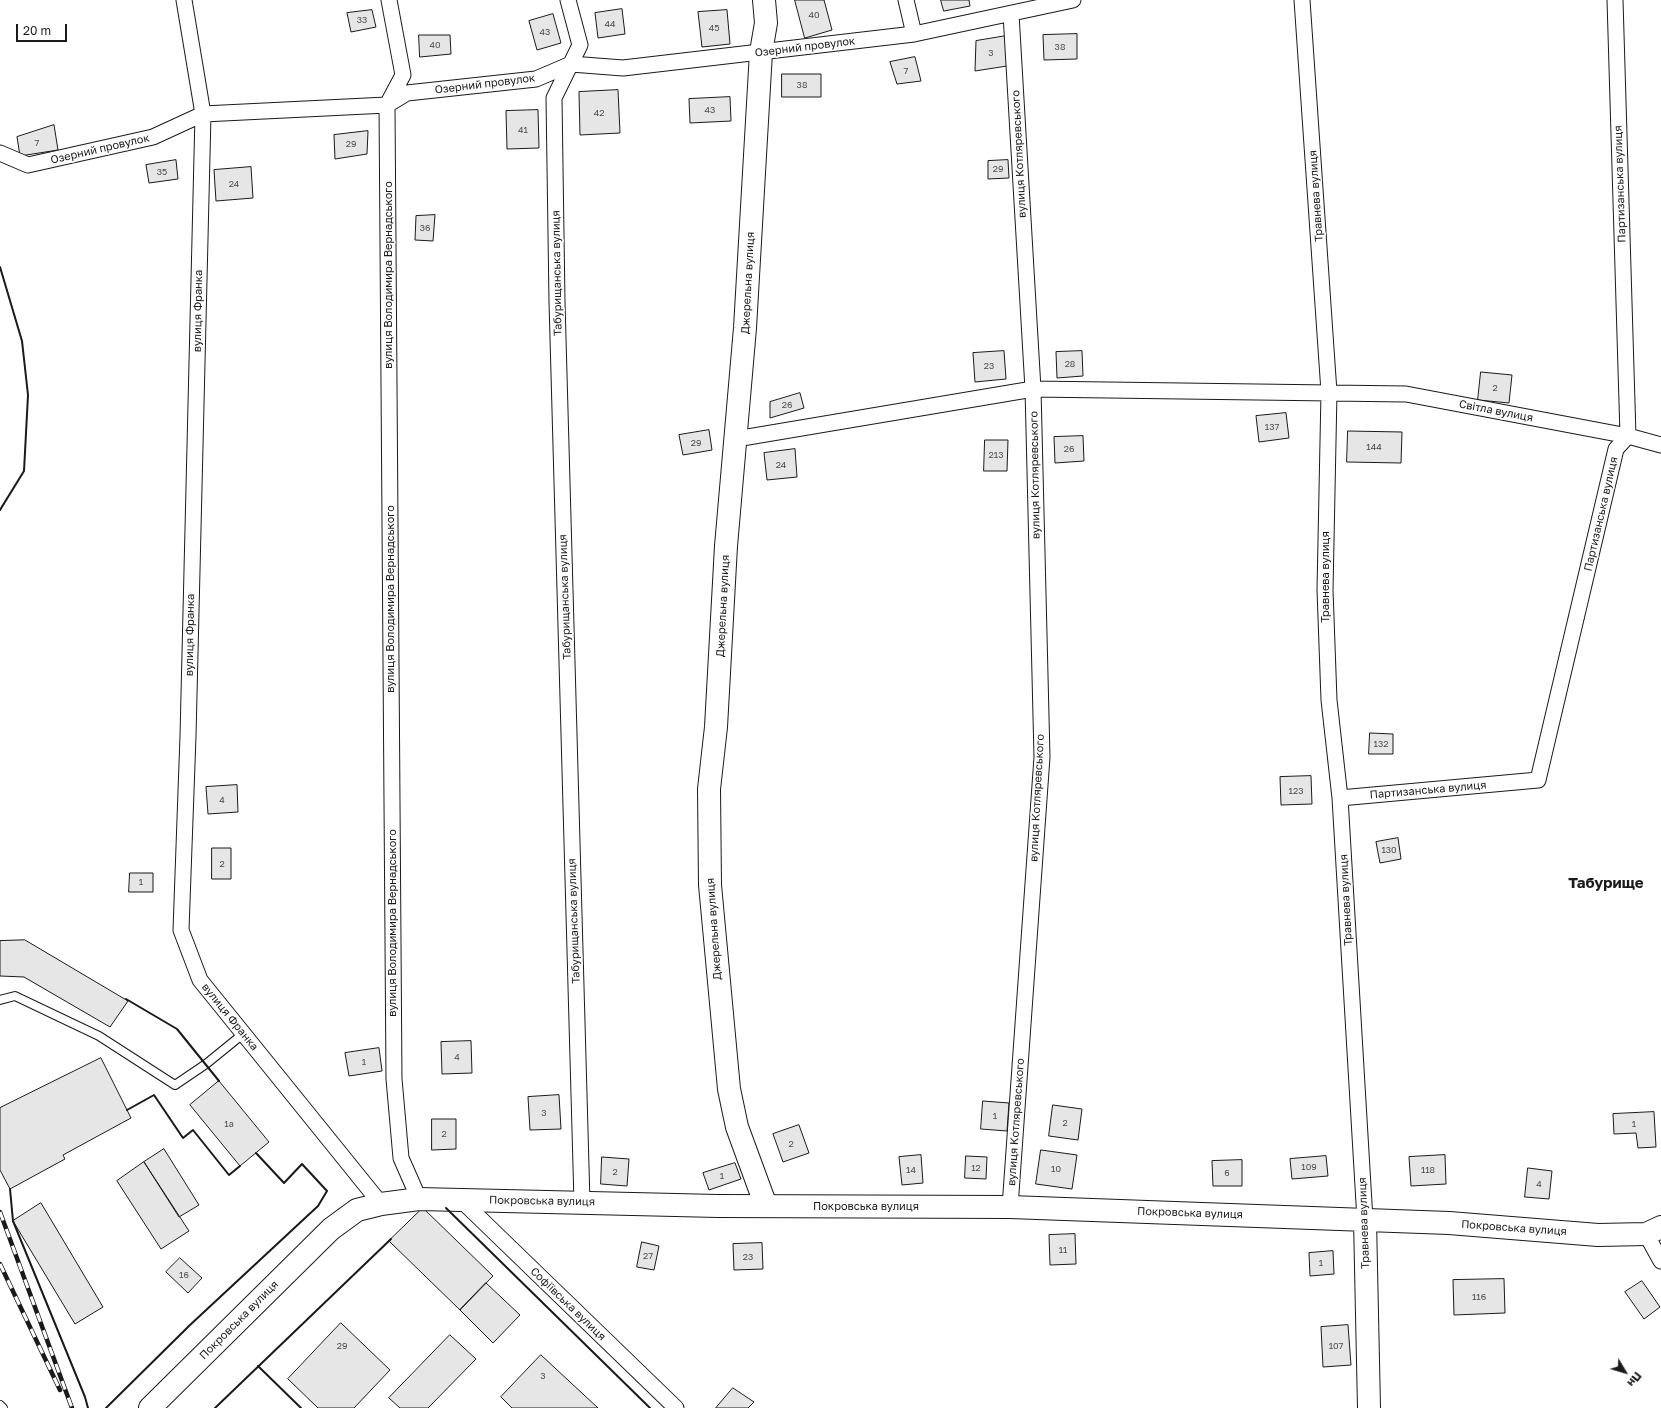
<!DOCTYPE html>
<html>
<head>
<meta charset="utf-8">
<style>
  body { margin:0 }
  #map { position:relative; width:1661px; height:1408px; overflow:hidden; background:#fff; font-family:"Golos Text",sans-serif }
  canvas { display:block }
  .north { position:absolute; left:1605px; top:1352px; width:40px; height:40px; -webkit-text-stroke:3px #fff; paint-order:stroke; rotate:128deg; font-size:11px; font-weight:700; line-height:16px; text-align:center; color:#1a1a1a }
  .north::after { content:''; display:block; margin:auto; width:14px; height:18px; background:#1a1a1a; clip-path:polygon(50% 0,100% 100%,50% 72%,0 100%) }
  .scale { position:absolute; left:16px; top:24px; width:51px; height:18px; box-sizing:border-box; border:2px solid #1a1a1a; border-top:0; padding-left:5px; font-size:12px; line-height:14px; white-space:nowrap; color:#1a1a1a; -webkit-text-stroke:3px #fff; paint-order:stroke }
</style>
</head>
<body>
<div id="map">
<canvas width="1661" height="1408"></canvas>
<div class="north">Пн</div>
<div class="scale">20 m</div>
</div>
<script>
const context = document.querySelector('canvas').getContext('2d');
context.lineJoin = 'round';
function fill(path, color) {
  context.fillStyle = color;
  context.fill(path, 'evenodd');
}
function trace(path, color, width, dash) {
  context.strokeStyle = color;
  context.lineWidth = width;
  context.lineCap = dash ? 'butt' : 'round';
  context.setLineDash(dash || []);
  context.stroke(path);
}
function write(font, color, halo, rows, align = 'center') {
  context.font = font + ' "Golos Text",sans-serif';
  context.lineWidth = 3;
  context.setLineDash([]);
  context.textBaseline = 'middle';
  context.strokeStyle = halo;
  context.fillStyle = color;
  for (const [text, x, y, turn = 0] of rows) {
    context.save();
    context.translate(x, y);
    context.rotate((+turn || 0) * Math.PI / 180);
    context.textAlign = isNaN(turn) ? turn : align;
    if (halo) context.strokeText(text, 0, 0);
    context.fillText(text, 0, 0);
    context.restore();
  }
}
const building = new Path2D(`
  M795,0H824L832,30L805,38Z
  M941,0H969L970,6L944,11Z
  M622,9L625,34L598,38L595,13Z
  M372,10L376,27L351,32L347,13Z
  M727,10L730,44L702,47L698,12Z
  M553,14L561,43L537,50L529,21Z
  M1077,34V59L1044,60L1043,35Z
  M419,35H450L451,54L420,57Z
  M1006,36L1007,66L975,71L976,41Z
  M915,57L921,81L897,84L890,62Z
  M782,74H821V97H782Z
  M618,90L620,133L580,135L579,92Z
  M730,97L731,121L690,123L689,99Z
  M538,110L539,148L507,149L506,111Z
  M54,125L58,150L20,156L17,137Z
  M368,131L367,154L335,159L334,135Z
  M176,160L178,179L149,183L146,165Z
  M1008,160L1009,178L988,179V161Z
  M251,167L253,198L216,201L214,170Z
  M435,215L433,241L415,240L416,216Z
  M1004,351L1006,379L975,382L973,353Z
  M1082,351L1083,376L1057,378L1056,352Z
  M1481,372L1512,375L1509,403L1478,400Z
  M800,393L804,408L770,418V402Z
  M1286,413L1289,438L1259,442L1256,416Z
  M709,430L712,450L683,455L679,435Z
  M1348,431L1402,432L1401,463L1347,462Z
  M1083,436L1084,461L1055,463L1054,437Z
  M985,440H1008L1007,471H984Z
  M795,449L797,477L767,480L764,453Z
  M1370,733L1393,734V754H1369Z
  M1311,776L1312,804L1281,805L1280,777Z
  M237,785L238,812L208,814L206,787Z
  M1398,838L1401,859L1380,863L1376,842Z
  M212,848H231V879H212Z
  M130,873H153V892H129Z
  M25,940L128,1001L110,1027L24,977L0,976V941Z
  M471,1041L472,1073L442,1074L441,1042Z
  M379,1048L382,1071L349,1076L345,1053Z
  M101,1058L131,1118L63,1155L65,1159L10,1189L0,1170V1108Z
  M219,1081L269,1142L240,1166L190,1105Z
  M559,1095L561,1129L530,1130L528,1097Z
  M983,1101L1009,1103L1007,1131L981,1129Z
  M1053,1105L1082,1109L1078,1140L1049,1136Z
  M1654,1112L1656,1147L1638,1148L1636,1133L1614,1134L1613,1114Z
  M432,1119H456V1149L432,1150Z
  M799,1125L809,1153L783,1162L773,1134Z
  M164,1149L199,1205L179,1217L144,1162Z
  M1041,1150L1077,1155L1072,1189L1036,1184Z
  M921,1155L923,1183L902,1185L899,1157Z
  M1445,1155L1446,1184L1411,1186L1409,1157Z
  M966,1156L987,1157L986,1179L965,1178Z
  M1326,1156L1328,1176L1292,1179L1290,1159Z
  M602,1157L629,1159L627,1186L601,1184Z
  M1242,1160V1186H1213L1212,1161Z
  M144,1162L189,1231L161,1249L117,1181Z
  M735,1163L741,1179L709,1190L703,1173Z
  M1528,1168L1552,1171L1549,1199L1525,1197Z
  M41,1203L103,1307L75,1324L13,1221Z
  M423,1208L493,1276L460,1310L389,1241Z
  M1075,1234L1076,1264L1050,1265L1049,1235Z
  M642,1242L659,1246L654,1270L637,1267Z
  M762,1243L763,1269L734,1270L733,1244Z
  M1333,1251L1334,1274L1310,1276L1309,1253Z
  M180,1258L202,1278L188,1293L166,1272Z
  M1504,1279L1505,1313L1454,1315L1453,1280Z
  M1642,1281L1660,1307L1644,1319L1625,1292Z
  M486,1283L520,1315L493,1343L460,1310Z
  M341,1323L390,1370L354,1408H318L288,1379Z
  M1348,1325L1351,1365L1323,1367L1321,1327Z
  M450,1335L476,1359L428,1408H400L389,1398Z
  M541,1355L598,1408H512L501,1397Z
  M733,1388L754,1402L748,1408H716Z`);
const lane = new Path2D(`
  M0,1000L15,996L99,1036L175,1085L206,1064L243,1034
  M0,1405L3,1408`);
const street = new Path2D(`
  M184,0L203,114L188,736L181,930L200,980L381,1204
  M389,0L403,75L387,105L394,1079L401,1158L419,1199
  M568,0L580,45L554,98L557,302L582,1202
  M906,0L914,34
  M1302,0L1329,392L1325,590L1329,700L1340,798L1365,1220
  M0,153L28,165L153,137L203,114L387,105L407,93L536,79L571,64L623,68L914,34L1073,0
  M736,439L1033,389L1406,394L1628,436L1661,445
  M1340,798L1538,780L1616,449L1628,436L1615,0
  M461,1200L676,1408
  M1010,1207L1042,757L1033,389L1011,14
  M1646,1234L1661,1261`);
const secondary = new Path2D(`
  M764,0L766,23L761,52L745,328L726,546L716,727L709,789L710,885L729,1089L737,1127L766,1206
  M1365,1220L1369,1408
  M150,1408L331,1229L357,1210L381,1204L419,1199L718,1206L1010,1207L1449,1223L1598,1235L1646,1234L1661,1227`);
const rail = new Path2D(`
  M0,1212L72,1408
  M0,1264L60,1390`);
const wall = new Path2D(`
  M0,267L22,341L28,395L24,471L0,510
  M126,999L177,1029L219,1081
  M127,1110L154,1095L183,1138L193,1130L229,1175L240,1166
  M10,1189L13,1221L85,1397L88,1408
  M446,1208L650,1408
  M258,1366L301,1408
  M106,1408L190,1325L318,1206L327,1191L302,1164L284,1183L256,1153
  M215,1408L391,1239`);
const numberNames = [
  ["40",814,15],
  ["33",362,20],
  ["44",610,24],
  ["45",714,28],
  ["43",545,32],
  ["40",435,45],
  ["38",1060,47],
  ["3",991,53],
  ["7",906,71],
  ["38",802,85],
  ["43",710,110],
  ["42",599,113],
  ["41",523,130],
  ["7",37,143],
  ["29",351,144],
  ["29",998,169],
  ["35",162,172],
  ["24",234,184],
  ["36",425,228],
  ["28",1070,364],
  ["23",989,366],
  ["2",1495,388],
  ["26",787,405],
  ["137",1272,427],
  ["29",696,443],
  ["144",1374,447],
  ["26",1069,449],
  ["213",996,455],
  ["24",781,465],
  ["132",1381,744],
  ["123",1296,791],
  ["4",222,800],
  ["130",1389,850],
  ["2",222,864],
  ["1",141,882],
  ["4",457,1057],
  ["1",364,1062],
  ["3",544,1113],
  ["1",995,1116],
  ["2",1065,1123],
  ["1а",229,1124],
  ["1",1634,1124],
  ["2",444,1134],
  ["2",791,1144],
  ["109",1309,1167],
  ["12",976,1168],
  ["10",1056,1169],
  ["14",911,1170],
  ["118",1428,1170],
  ["2",615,1172],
  ["6",1227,1173],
  ["1",722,1176],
  ["4",1539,1184],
  ["11",1063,1250],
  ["27",648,1256],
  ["23",748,1257],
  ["1",1321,1263],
  ["16",184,1275],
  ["116",1479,1297],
  ["29",342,1346],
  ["107",1336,1346],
  ["3",543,1376]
];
const streetNames = [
  ["Озерний провулок",805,47,-7],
  ["Озерний провулок",485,84,-7],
  ["Озерний провулок",100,149,-13],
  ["вулиця Котляревського",1019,154,-93],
  ["Партизанська вулиця",1620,184,-92],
  ["Травнева вулиця",1316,196,-94],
  ["Табурищанська вулиця",557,273,-91],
  ["вулиця Володимира Вернадського",389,275,-90],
  ["Джерельна вулиця",748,283,-87],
  ["вулиця Франка",198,311,-89],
  ["Світла вулиця",1496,411,11],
  ["вулиця Котляревського",1035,475,-91],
  ["Партизанська вулиця",1601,514,-77],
  ["Травнева вулиця",1326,577,-90],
  ["Табурищанська вулиця",565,597,-92],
  ["вулиця Володимира Вернадського",391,599,-90],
  ["Джерельна вулиця",723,606,-87],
  ["вулиця Франка",190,635,-89],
  ["Партизанська вулиця",1428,790,-5],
  ["вулиця Котляревського",1037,798,-87],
  ["Травнева вулиця",1346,900,-93],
  ["Табурищанська вулиця",574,921,-92],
  ["вулиця Володимира Вернадського",393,923,-90],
  ["Джерельна вулиця",714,929,-94],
  ["вулиця Франка",230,1017,51],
  ["вулиця Котляревського",1016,1122,-86],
  ["Покровська вулиця",542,1201,1],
  ["Покровська вулиця",866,1207],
  ["Покровська вулиця",1190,1213,2],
  ["Травнева вулиця",1364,1223,-92],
  ["Покровська вулиця",1514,1228,4],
  ["Софіївська вулиця",568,1304,44],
  ["Покровська вулиця",239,1320,-45]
];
const districtNames = [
  ["Табурище",1606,883]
];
fill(building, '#e6e6e6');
trace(building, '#1a1a1a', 1);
trace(lane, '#1a1a1a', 10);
trace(street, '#1a1a1a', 17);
trace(secondary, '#1a1a1a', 24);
trace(lane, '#fff', 8);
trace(street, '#fff', 15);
trace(secondary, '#fff', 22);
trace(rail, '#1a1a1a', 4.5);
trace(rail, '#fff', 3, [9]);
trace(wall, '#1a1a1a', 2);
write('9px', '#4d4d4d', null, numberNames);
write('11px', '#1a1a1a', '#fff', streetNames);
write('bold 15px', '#1a1a1a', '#fff', districtNames);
</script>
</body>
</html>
